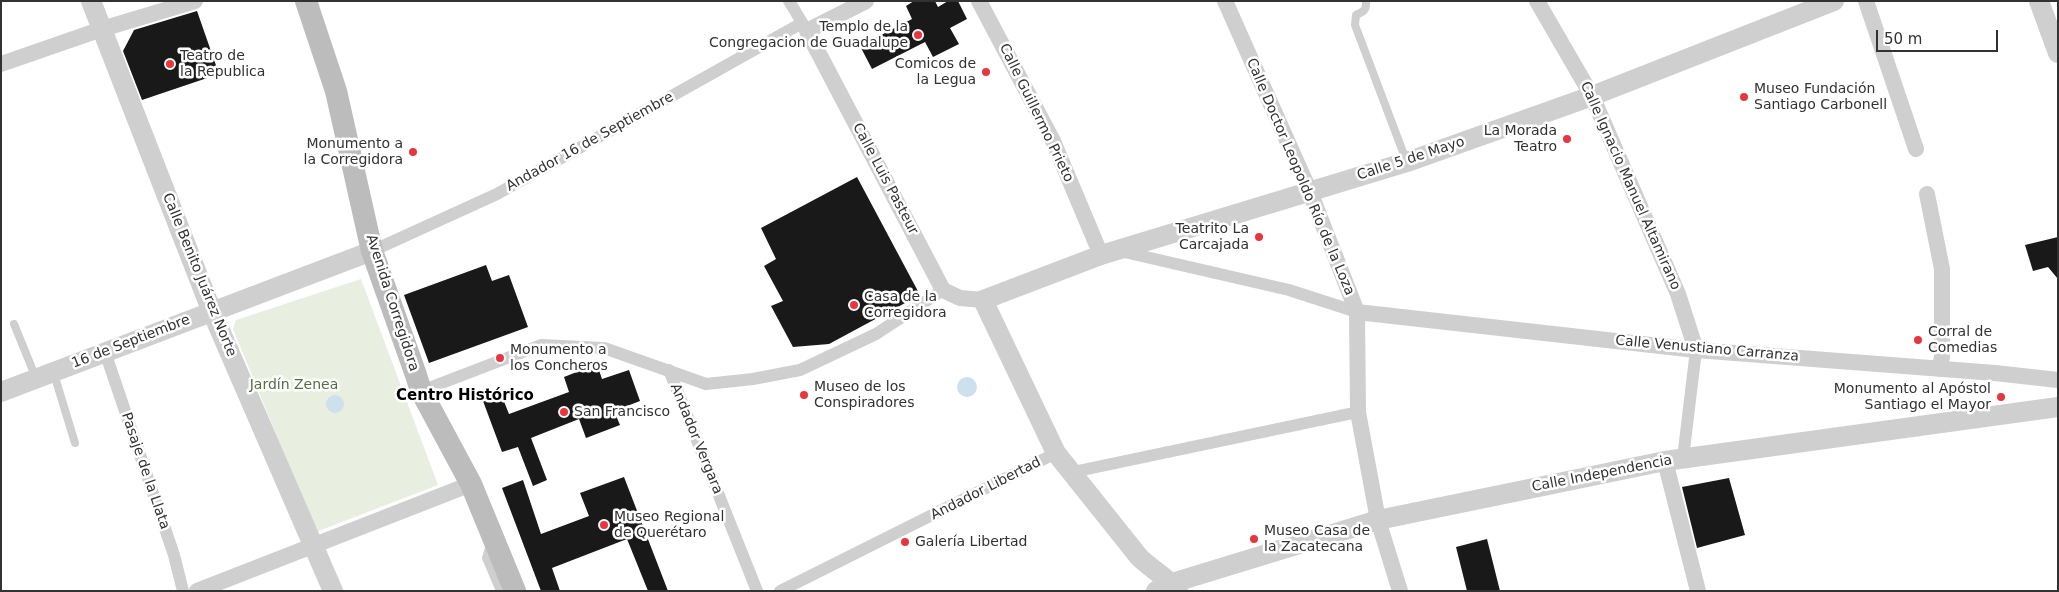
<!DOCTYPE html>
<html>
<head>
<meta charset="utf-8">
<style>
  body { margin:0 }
  #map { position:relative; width:2059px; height:592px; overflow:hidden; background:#fff; font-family:"DejaVu Sans",sans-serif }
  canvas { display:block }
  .frame { position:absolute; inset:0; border:2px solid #323232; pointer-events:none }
  .scale { position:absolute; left:1876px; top:30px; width:122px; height:22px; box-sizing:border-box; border:2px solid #323232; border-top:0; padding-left:6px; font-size:15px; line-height:18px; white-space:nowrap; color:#323232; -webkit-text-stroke:4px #fff; paint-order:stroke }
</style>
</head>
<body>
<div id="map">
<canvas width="2059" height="592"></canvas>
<div class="frame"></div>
<div class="scale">50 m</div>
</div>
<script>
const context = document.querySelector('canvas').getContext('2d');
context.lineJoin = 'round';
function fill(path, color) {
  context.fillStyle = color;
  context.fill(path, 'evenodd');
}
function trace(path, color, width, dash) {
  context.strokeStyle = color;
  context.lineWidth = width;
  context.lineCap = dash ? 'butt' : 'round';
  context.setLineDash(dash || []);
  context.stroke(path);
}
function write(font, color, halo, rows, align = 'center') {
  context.font = font + ' "DejaVu Sans",sans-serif';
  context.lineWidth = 5;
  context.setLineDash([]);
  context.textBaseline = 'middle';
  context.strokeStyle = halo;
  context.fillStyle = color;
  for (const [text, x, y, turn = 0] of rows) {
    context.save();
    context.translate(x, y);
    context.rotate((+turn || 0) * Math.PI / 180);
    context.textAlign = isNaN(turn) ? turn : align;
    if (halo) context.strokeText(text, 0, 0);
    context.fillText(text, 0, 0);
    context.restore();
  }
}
const green = new Path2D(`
  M361,279L438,485L316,532L233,329L236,320Z`);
const water = new Path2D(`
  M957 387a10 10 0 1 1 20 0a10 10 0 1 1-20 0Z
  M326 404a9 9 0 1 1 18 0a9 9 0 1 1-18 0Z`);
const building = new Path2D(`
  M914,1H935L938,7L948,1H958L967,19L950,28L959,44L933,57L925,42L872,69L860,46L912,19L906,6Z
  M197,11L219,74L142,100L123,51L134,30Z
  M857,177L920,295L829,344L793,347L771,306L783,301L764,266L776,259L761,228Z
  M2058,237V279L2048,267L2033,271L2025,245Z
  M486,265L492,281L509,275L528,327L429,363L404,295Z
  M597,364L602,379L629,370L640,401L614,411L620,425L586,438L579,419L531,438L547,480L533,486L518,447L502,452L483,401L501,394L509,414L569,392L564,377Z
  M624,477L668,591H648L627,539L552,568L560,591H541L502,488L523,480L541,534L589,516L580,493Z
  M1729,478L1745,535L1697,548L1682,487Z
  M1487,539L1500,591H1467L1456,547Z`);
const service = new Path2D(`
  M1366,1C1367,10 1363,12 1356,15L1355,25L1406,160
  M14,324L36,378
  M54,374L75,443
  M490,544L486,558L500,591`);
const pedestrian = new Path2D(`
  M789,1L806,29
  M372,251L497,194L802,23
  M1120,251L1289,290L1357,312
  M105,352L174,555L183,591
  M669,370L757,591
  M421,391L541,345L604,348L706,384L753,379L800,370L876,334L943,290
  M1683,458L1696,350
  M1073,472L1358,412
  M780,591L1056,453`);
const minor = new Path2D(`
  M866,1L807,31L943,290L960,298L983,300
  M979,1L1053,141L1101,255
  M1225,1L1310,192L1357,312L1358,412L1378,520L1400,591
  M1537,1L1592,96L1678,294L1696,350
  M1866,1L1916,149
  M1,64L102,29L195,1
  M1927,194L1942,269V357L1939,369
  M1357,312L1696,350L1995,373L2058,380
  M1665,461L1698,591
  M197,591L471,484`);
const tertiary = new Path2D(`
  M91,1L212,312L333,591
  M2039,1L2058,53
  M1,392L372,251
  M1156,591L1172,583L1378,520L1665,461L2058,407
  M1178,591C1167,577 1151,569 1139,557L1056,453L983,300L1101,255L1407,162L1592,96L1834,1`);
const secondary = new Path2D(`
  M306,1L336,91L372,251L416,375L421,391L471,484L515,591`);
const markers = [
  [918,35,5,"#e63741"],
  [170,64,5,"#e63741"],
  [986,72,5,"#e63741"],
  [1744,97,5,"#e63741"],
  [1567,139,5,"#e63741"],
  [413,152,5,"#e63741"],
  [1259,237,5,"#e63741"],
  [854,305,5,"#e63741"],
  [1918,340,5,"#e63741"],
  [500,358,5,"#e63741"],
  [804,395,5,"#e63741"],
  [2001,397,5,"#e63741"],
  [564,412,5,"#e63741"],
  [604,525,5,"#e63741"],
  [1254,539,5,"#e63741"],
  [905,542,5,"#e63741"]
];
const poiNames = [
  ["Templo de la",908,27,"right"],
  ["Congregacion de Guadalupe",908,43,"right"],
  ["Teatro de",180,56],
  ["la Republica",180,72],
  ["Comicos de",976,64,"right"],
  ["la Legua",976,80,"right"],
  ["Museo Fundación",1754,89],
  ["Santiago Carbonell",1754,105],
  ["La Morada",1557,131,"right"],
  ["Teatro",1557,147,"right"],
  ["Monumento a",403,144,"right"],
  ["la Corregidora",403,160,"right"],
  ["Teatrito La",1249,229,"right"],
  ["Carcajada",1249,245,"right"],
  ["Casa de la",864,297],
  ["Corregidora",864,313],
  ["Corral de",1928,332],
  ["Comedias",1928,348],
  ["Monumento a",510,350],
  ["los Concheros",510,366],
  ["Museo de los",814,387],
  ["Conspiradores",814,403],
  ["Monumento al Apóstol",1991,389,"right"],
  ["Santiago el Mayor",1991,405,"right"],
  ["San Francisco",574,412],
  ["Museo Regional",614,517],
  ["de Querétaro",614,533],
  ["Museo Casa de",1264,531],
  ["la Zacatecana",1264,547],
  ["Galería Libertad",915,542]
];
const streetNames = [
  ["Calle Guillermo Prieto",1036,113,64],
  ["Andador 16 de Septiembre",590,142,-29],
  ["Calle 5 de Mayo",1411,159,-18],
  ["Calle Doctor Leopoldo Río de la Loza",1300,177,67],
  ["Calle Luis Pasteur",885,179,62],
  ["Calle Ignacio Manuel Altamirano",1630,186,66],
  ["Calle Benito Juárez Norte",199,275,68],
  ["Avenida Corregidora",392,303,72],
  ["16 de Septiembre",131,342,-21],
  ["Calle Venustiano Carranza",1707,349,5],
  ["Andador Vergara",696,439,68],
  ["Pasaje de la Llata",145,471,71],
  ["Calle Independencia",1602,474,-11],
  ["Andador Libertad",986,489,-27]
];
const parkNames = [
  ["Jardín Zenea",294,385]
];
const neighbourhoodNames = [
  ["Centro Histórico",465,396]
];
fill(green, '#e8eee0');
fill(water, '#cde0ed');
fill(building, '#191919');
trace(service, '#cfcfcf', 8);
trace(pedestrian, '#cfcfcf', 12);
trace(minor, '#cfcfcf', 16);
trace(tertiary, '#cfcfcf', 20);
trace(secondary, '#bcbcbc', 22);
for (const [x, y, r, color] of markers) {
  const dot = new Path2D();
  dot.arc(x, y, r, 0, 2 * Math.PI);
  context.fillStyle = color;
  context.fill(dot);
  trace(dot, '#fff', 2);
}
write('14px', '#323232', '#fff', poiNames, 'left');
write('14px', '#323232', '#fff', streetNames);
write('14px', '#546e3e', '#fff', parkNames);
write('bold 15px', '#000', '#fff', neighbourhoodNames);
</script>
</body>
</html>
